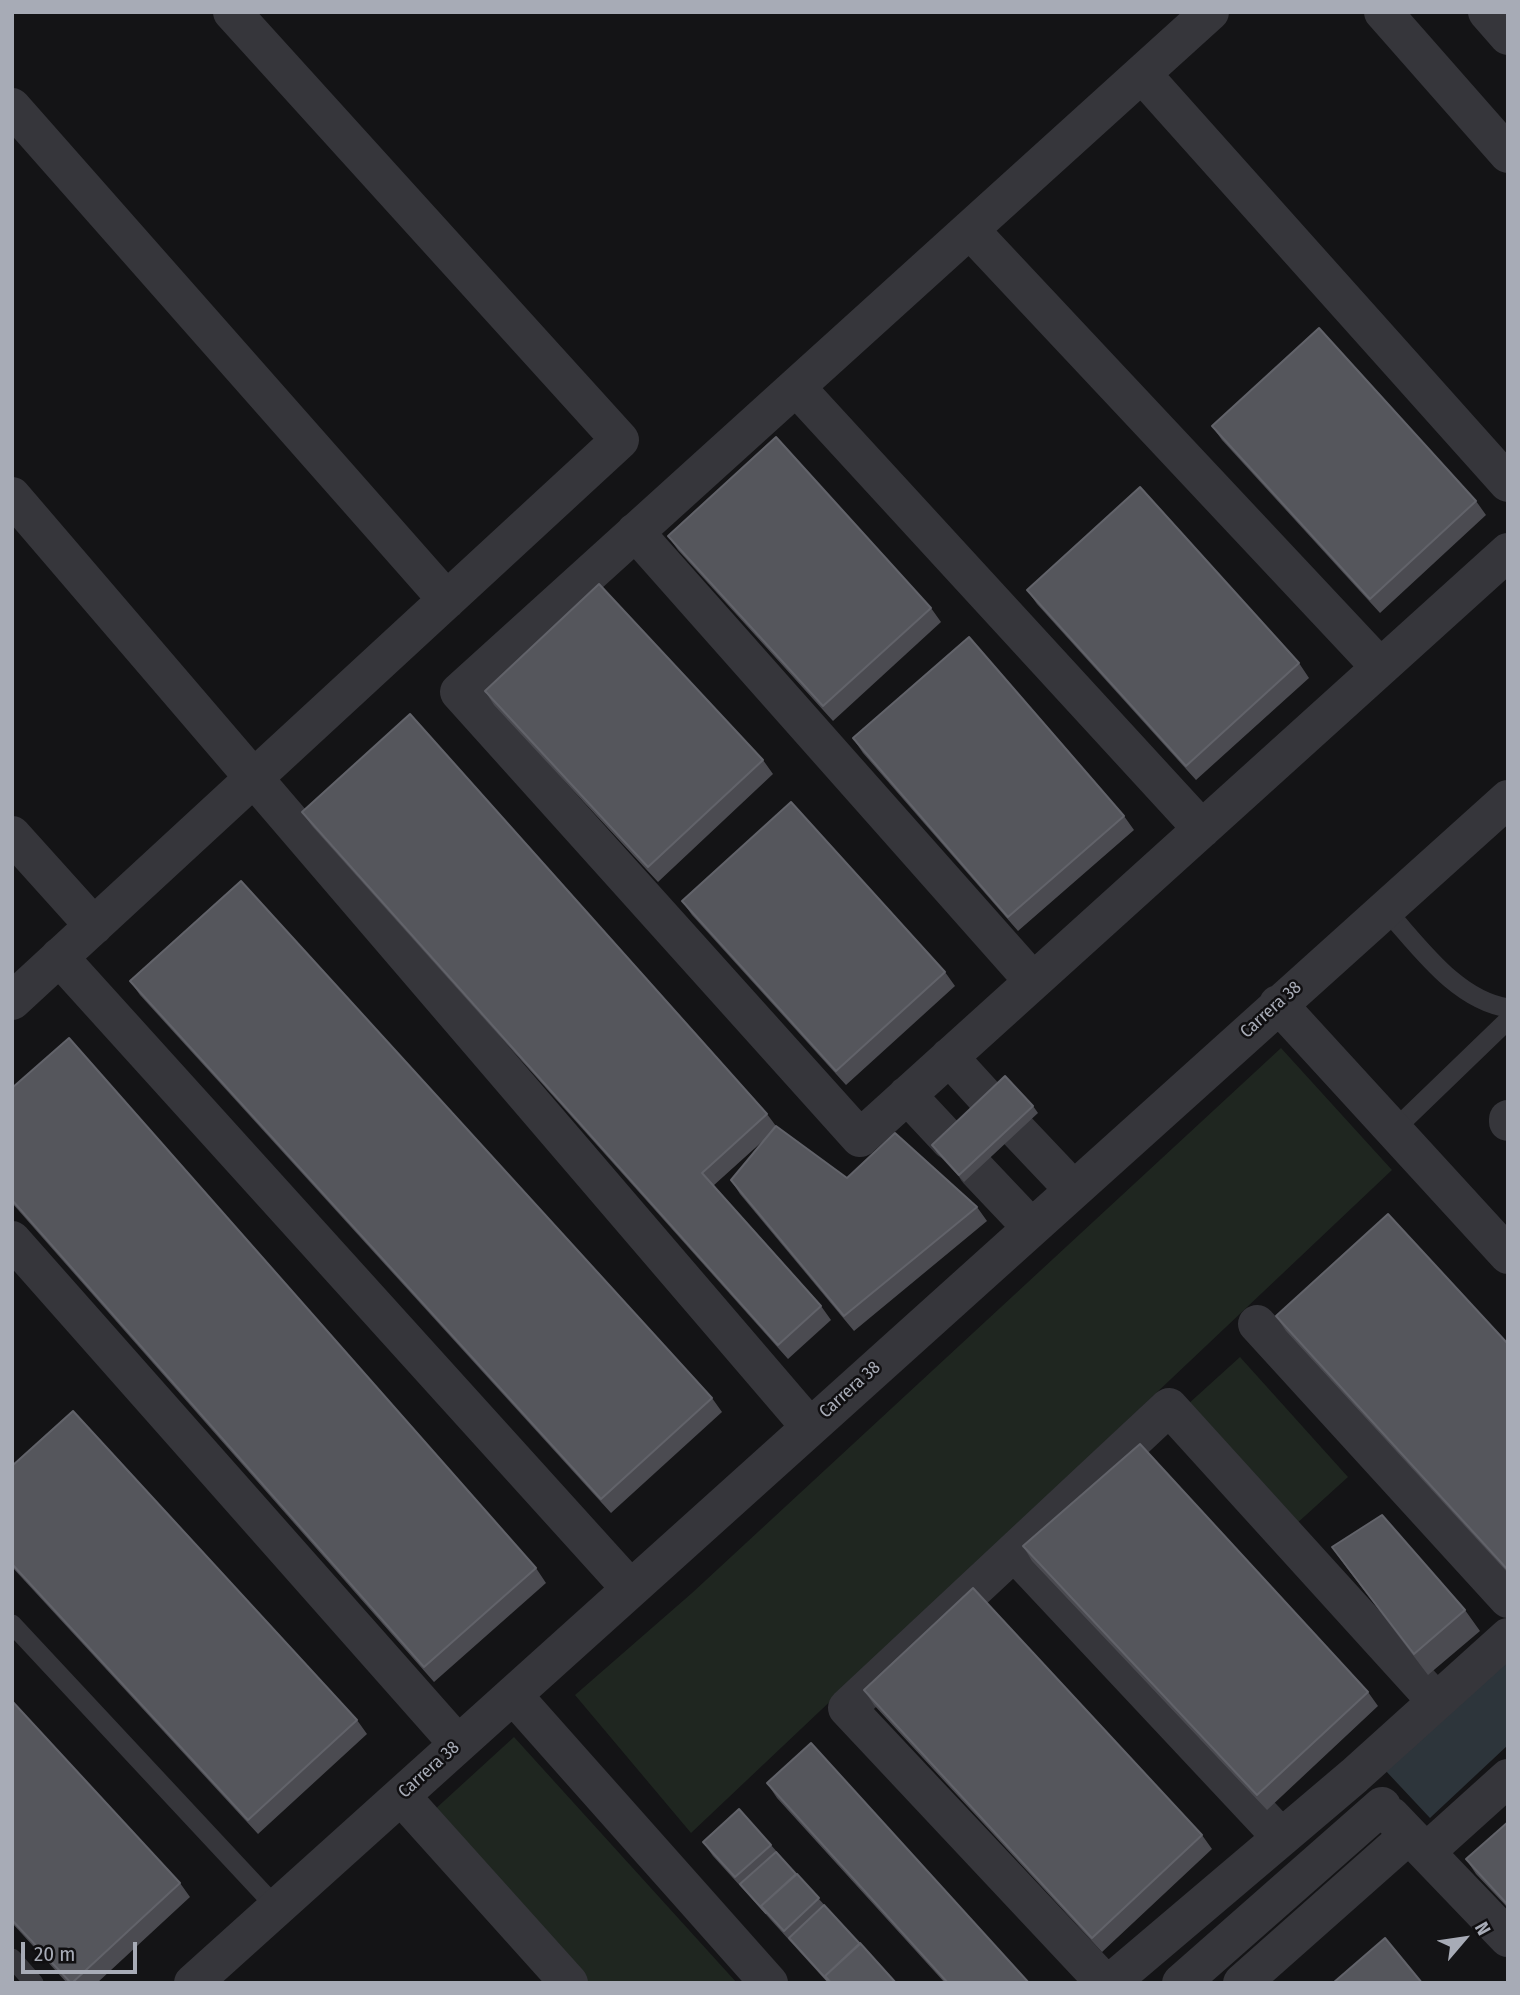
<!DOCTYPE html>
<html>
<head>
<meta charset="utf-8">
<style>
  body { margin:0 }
  #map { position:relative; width:1520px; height:1995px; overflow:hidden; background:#141416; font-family:"Fira Sans Condensed",sans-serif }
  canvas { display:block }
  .frame { position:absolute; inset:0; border:14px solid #a7abb6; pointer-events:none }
  .north { position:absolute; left:1429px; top:1904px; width:70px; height:70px; -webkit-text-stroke:5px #100f11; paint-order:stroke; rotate:61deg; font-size:19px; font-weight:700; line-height:28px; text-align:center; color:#a7abb6 }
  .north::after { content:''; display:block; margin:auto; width:24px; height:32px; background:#a7abb6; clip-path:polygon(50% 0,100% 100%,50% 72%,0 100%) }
  .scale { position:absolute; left:21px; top:1942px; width:116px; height:32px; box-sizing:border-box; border:4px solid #a7abb6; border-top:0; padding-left:9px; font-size:21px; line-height:24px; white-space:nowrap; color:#a7abb6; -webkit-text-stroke:5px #100f11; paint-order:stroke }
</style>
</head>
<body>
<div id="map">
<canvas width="1520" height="1995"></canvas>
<div class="frame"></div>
<div class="north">N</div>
<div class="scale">20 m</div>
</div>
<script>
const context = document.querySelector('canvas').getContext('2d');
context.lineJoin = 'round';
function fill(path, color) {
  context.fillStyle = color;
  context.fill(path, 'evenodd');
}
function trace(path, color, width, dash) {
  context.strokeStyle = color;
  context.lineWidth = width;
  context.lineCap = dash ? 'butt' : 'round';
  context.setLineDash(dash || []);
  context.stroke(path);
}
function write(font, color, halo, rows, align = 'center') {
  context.font = font + ' "Fira Sans Condensed",sans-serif';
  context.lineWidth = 5;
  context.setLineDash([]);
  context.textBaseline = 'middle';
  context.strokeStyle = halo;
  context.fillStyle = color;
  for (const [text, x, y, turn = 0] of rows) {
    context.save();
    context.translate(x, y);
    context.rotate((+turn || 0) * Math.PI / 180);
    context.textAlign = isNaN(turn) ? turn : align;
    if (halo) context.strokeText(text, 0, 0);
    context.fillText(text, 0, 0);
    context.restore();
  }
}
const green = new Path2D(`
  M1281,1048L1392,1170L691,1833L575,1695L692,1593Z
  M1240,1357L1348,1477L1295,1525L1187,1405Z
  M514,1737L737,1983H587L432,1812Z`);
const water = new Path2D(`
  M1503,1658L1508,1663V1745L1430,1818L1385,1770Z`);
const lane = new Path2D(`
  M1386,910C1419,946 1456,1000 1508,1008
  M1394,1130L1508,1020
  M12,1624L277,1908
  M12,1958L34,1983`);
const street = new Path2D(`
  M1210,12L459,692L860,1138L1508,552
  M1383,12L1508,154
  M1487,12L1508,36
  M1142,74L1508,483
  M12,107L447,600
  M970,230L1380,667
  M796,387L1202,829
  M12,496L810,1427
  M635,532L1033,981
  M12,835L94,926
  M59,957L630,1588
  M12,1001L620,440L232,12
  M1278,1004L1508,1255
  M949,1057L991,1103
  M907,1095L950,1141
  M1508,1119V1122
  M1018,1131L1073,1189
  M977,1170L1031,1227
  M12,1240L458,1744
  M1257,1324L1508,1599
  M1014,1552L1281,1837
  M513,1695L769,1983
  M401,1796L569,1983
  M1391,1816L1508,1938
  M1426,1852L1508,1778
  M193,1983L1508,799
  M1105,1983L847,1708L1169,1407L1435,1700
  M1110,1983L1354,1776L1508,1637
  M1181,1983L1382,1806
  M1242,1983L1409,1835`);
const wall = new Path2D(`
  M1212,426L1476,501L1486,515L1380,613L1222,440Z
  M668,536L931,608L941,622L833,721L678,550Z
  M1027,590L1299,663L1309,678L1196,780L1037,604Z
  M485,691L763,760L773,774L658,882L494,705Z
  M853,738L1124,816L1134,830L1018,931L863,753Z
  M302,812L767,1114L776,1126L847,1178L977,1207L987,1221L854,1331L740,1194L731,1180L765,1139L713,1186L821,1306L831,1320L788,1359L312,826Z
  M682,901L945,972L955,986L846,1085L692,915Z
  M130,981L712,1398L722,1412L611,1513L140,995Z
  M12,1088L536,1568L546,1583L434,1682L12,1203Z
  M1033,1106L1038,1113L964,1182L937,1153L932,1145Z
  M1276,1316L1508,1344V1573L1286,1331Z
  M12,1466L357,1720L367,1734L258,1834L12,1567Z
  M1023,1546L1368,1692L1378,1706L1267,1810L1032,1561Z
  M1332,1547L1465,1610L1480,1631L1428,1675L1347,1568Z
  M864,1690L1202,1835L1212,1849L1102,1952L874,1705Z
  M12,1701L180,1883L190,1897L97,1983H67L12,1923Z
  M767,1783L1029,1983H945L777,1798Z
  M1508,1822V1908L1476,1874L1466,1859Z
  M703,1842L771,1845L796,1874L896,1983H828L713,1856Z`);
const building = new Path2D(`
  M1319,328L1476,501L1370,599L1212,426Z
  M776,437L931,608L823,706L668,536Z
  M1140,487L1299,663L1186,766L1027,590Z
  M599,584L763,760L648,867L485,691Z
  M969,637L1124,816L1008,917L853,738Z
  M410,714L767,1114L702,1173L821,1306L778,1345L302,812Z
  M791,802L945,972L836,1071L682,901Z
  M241,881L712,1398L601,1499L130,981Z
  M69,1038L536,1568L424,1667L12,1200V1088Z
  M1005,1076L1033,1106L959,1175L932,1145Z
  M776,1126L847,1178L895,1133L977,1207L844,1316L731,1180Z
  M1388,1214L1508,1344V1570L1276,1316Z
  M73,1411L357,1720L248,1820L12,1564V1466Z
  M1140,1444L1368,1692L1257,1795L1023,1546Z
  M1382,1515L1465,1610L1414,1654L1332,1547Z
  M973,1588L1202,1835L1092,1938L864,1690Z
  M12,1701L180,1883L72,1983H71L12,1920Z
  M811,1743L1029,1983H948L767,1783Z
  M739,1809L771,1845L735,1877L703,1842Z
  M1508,1822V1905L1466,1859Z
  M776,1852L796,1874L761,1906L766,1913L740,1884Z
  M797,1874L819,1898L784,1931L761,1906Z
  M824,1905L860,1944L825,1976L830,1983L789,1938Z
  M1385,1938L1422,1983H1333Z
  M860,1943L896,1983H831L825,1976Z`);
const streetNames = [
  ["Carrera 38",1271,1010,-42],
  ["Carrera 38",850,1390,-42],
  ["Carrera 38",429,1770,-42]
];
fill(green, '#1f2620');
fill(water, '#2d353b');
trace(lane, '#36363b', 19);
trace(street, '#36363b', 38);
fill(wall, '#4b4b51');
fill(building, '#55565c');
trace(building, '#62636a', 2);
write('18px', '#a7abb6', '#100f11', streetNames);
</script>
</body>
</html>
